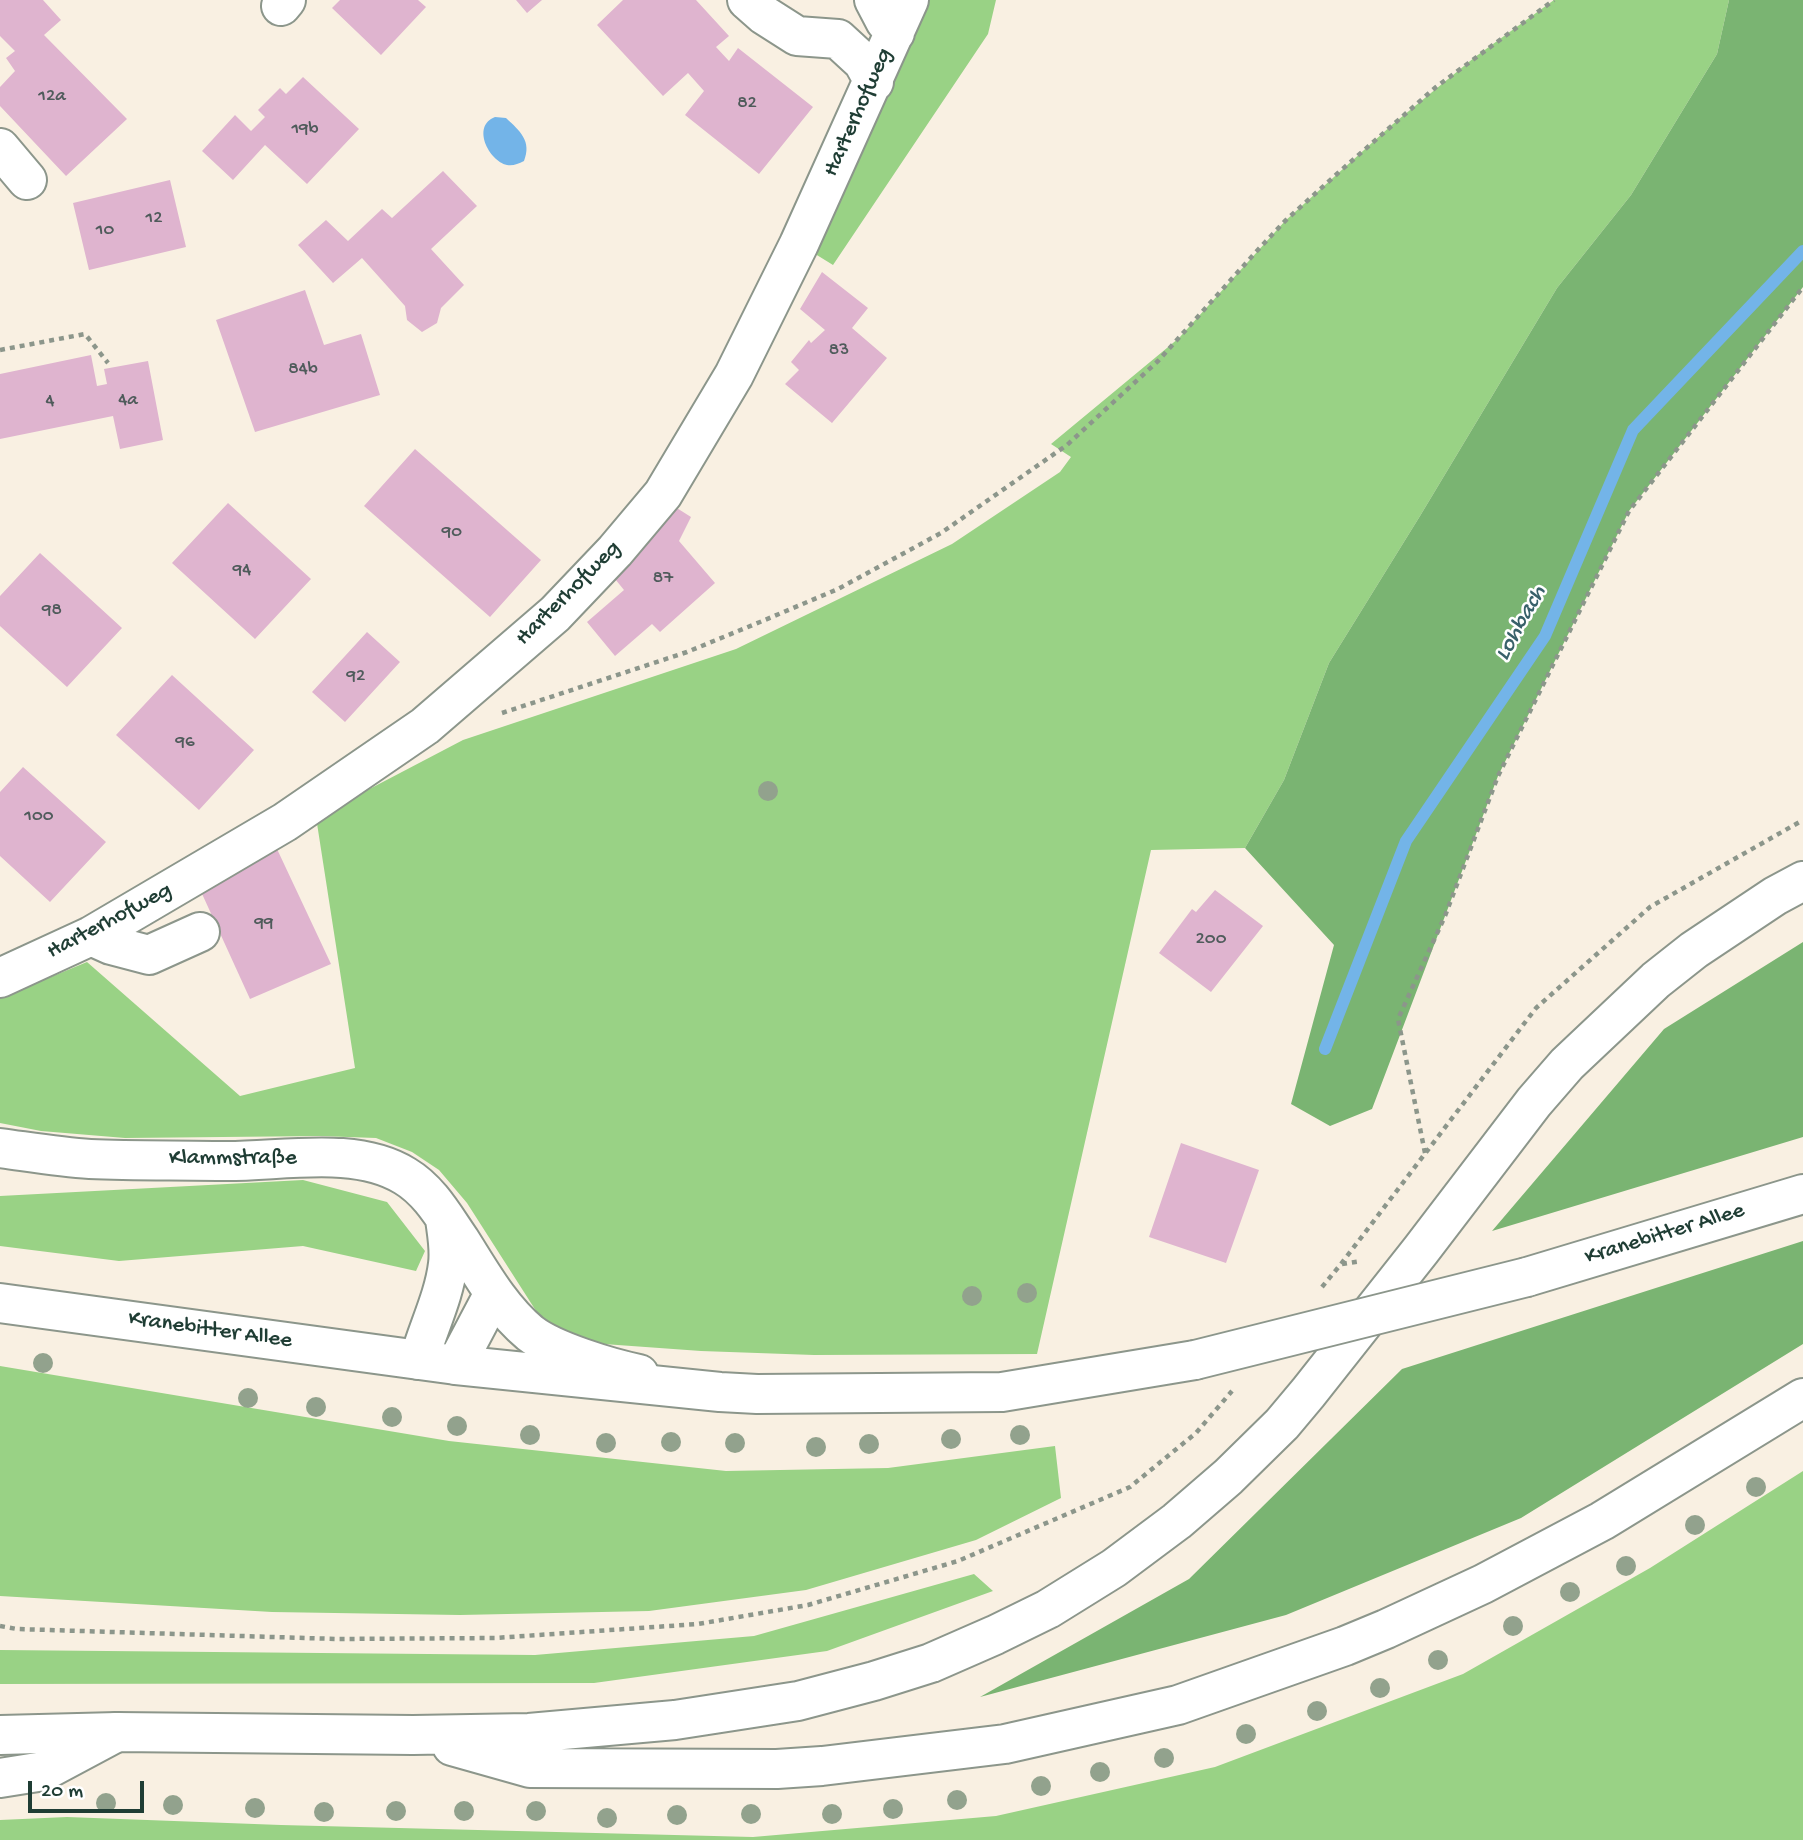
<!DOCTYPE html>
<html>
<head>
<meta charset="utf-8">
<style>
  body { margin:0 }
  #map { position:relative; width:1803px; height:1840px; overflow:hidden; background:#f9f0e2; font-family:"Gochi Hand",sans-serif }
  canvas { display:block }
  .scale { position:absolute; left:28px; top:1781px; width:116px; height:32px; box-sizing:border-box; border:4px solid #1f3d34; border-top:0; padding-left:9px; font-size:21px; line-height:24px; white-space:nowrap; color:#1f3d34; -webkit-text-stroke:5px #fff; paint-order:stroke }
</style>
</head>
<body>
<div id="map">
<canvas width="1803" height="1840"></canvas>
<div class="scale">20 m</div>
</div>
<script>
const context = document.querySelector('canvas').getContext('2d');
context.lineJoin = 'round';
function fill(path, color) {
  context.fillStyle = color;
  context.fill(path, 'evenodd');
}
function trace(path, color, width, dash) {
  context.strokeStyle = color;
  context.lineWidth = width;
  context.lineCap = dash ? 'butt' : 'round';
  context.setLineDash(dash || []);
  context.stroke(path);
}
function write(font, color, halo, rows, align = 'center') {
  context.font = font + ' "Gochi Hand",sans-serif';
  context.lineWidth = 5;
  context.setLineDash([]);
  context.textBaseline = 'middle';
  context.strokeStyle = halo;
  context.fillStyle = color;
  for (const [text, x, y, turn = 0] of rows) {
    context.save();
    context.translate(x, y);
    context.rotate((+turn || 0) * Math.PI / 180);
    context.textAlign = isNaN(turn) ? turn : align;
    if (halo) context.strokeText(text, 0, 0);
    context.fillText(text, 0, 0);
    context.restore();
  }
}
const green = new Path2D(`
  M909,0H996L988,34L833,265L799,244Z
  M1554,0H1729L1717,54L1631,195L1557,288L1420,516L1329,663L1284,780L1245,848L1151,850L1037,1354L814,1355L701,1351L590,1343L554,1329L538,1314L467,1203L439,1170L412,1152L376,1138L320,1136L125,1138L41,1131L0,1123V998L87,962L240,1096L355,1068L316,817L463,740L736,649L952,544L1060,472L1071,457L1051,444L1179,338L1285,221L1393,124L1475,57Z
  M303,1180L387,1202L425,1251L416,1271L303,1246L119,1261L0,1246V1196Z
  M0,1366L449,1441L726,1471L888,1468L1055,1446L1061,1498L976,1540L806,1590L649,1611L460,1615L272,1612L0,1596Z
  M1803,1471V1840H0V1820L67,1817L281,1825L753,1837L996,1816L1215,1767L1463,1674L1650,1568Z
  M974,1574L993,1591L827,1651L594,1683L0,1684V1650L535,1655L754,1636Z`);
const forest = new Path2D(`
  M1729,0H1803V287L1629,511L1498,776L1372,1109L1330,1126L1291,1104L1334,945L1245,848L1284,780L1329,663L1420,516L1557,288L1631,195L1717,54Z
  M1803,942V1137L1492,1231L1664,1029Z
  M1803,1241V1344L1521,1518L1286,1615L980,1697L1189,1579L1402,1369Z`);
const water = new Path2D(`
  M495,117L506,118C520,131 532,141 524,161C518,164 513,166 507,165C489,161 471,126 495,117Z`);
const stream = new Path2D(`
  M1325,1049L1406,841L1545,636L1633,430L1803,251`);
const building = new Path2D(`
  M0,0H43L61,20L44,35L127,119L66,176L0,106V87L15,71L6,58L15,51L0,36Z
  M340,0H418L426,7L381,55L332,8Z
  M516,0H542L527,13Z
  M623,0H696L729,36L716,47L729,61L738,48L813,107L759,174L685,115L704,91L688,73L663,96L597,25Z
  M303,77L359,129L307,184L265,145L233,180L202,151L235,115L251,131L265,117L258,110L280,88L286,94Z
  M443,171L477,206L431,249L464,285L441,308L437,323L422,332L407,320L405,306L362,258L333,283L298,245L326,220L348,241L382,209L392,218Z
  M170,180L186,247L89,270L73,203Z
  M822,272L868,308L852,328L887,358L832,423L785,384L799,370L791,362L809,340L811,343L825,330L800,309Z
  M305,290L324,345L361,334L380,395L255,432L216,320Z
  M91,355L97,386L107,384L104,369L148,361L163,440L120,449L113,416L0,439V374Z
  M415,449L541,560L490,617L364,506Z
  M228,503L311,579L255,639L172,563Z
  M672,505L691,517L679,541L715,583L660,632L652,624L615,656L587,622L624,590L611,574Z
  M40,553L122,628L67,687L0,626V596Z
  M367,632L400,662L345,722L312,692Z
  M172,675L254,750L199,810L116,735Z
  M23,767L106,842L50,902L0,856V792Z
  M277,849L331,964L250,999L198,885Z
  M1215,890L1263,926L1211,992L1159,953L1192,909L1196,912Z
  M1181,1143L1259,1170L1226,1263L1149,1237Z`);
const path = new Path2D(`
  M0,350L85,334L108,363
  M502,713L687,652L760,622L838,589L941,533L1067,445L1158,361L1255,253L1285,221L1338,173L1436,87L1554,0
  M1425,1153L1398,1019L1445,916L1498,776L1629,511L1803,287
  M1342,1264L1361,1261
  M1322,1287L1341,1264L1536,1008L1650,907L1803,820
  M0,1626L17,1629L337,1639L495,1638L698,1624L808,1605L958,1561L1130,1487L1196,1433L1232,1391`);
const minor = new Path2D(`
  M747,0L764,15L797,36L838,39L863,62L874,82
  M874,0L885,21L895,33
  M281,6L286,0
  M0,148L27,180
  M91,936L111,945L149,955L200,932
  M0,978L91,936L285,822L425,726L555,614L615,551L663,494L734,375L799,244L909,0
  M0,1148C30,1152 60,1157 90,1159C134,1161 178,1160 223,1161C280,1162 355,1145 405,1176C430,1191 444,1217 460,1240C481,1273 500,1308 530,1333C553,1351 610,1368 639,1374
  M419,1360C428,1328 444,1297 448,1264C450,1249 447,1234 445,1219
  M456,1365L494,1293
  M0,1778L44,1771L117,1732`);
const major = new Path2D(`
  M1527,1277L1803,1194
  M0,1303L456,1365L720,1392L757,1394L1002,1392L1195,1360
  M0,1735L117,1732L413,1735L529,1733L675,1720L798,1701L874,1681L931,1663L995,1635L1048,1609L1114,1568L1177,1521L1228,1477L1282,1424L1308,1393L1421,1250L1534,1102L1567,1064L1656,980L1694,950L1775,896L1803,881
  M452,1746L530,1768L777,1769L822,1766L1005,1744L1178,1705L1345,1646L1386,1629L1483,1584L1602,1521L1803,1398`);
const majorBridge = new Path2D(`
  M1195,1360L1527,1277`);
const trees = [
  [768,791],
  [1027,1293],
  [972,1296],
  [43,1363],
  [248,1398],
  [316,1407],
  [392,1417],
  [457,1426],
  [530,1435],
  [1020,1435],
  [951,1439],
  [671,1442],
  [606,1443],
  [735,1443],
  [869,1444],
  [816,1447],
  [1756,1487],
  [1695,1525],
  [1626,1566],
  [1570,1592],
  [1513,1626],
  [1438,1660],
  [1380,1688],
  [1317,1711],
  [1246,1734],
  [1164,1758],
  [1100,1772],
  [1041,1786],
  [957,1800],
  [106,1803],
  [173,1805],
  [255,1808],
  [893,1809],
  [396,1811],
  [464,1811],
  [536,1811],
  [324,1812],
  [751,1814],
  [832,1814],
  [677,1815],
  [607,1818]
];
const numberNames = [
  ["12a",52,97],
  ["82",747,104],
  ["19b",305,130],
  ["12",154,219],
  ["10",105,231],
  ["83",839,351],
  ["84b",303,370],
  ["4a",128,401],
  ["4",50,402],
  ["90",452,533],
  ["94",242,571],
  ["87",663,579],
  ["98",52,611],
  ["92",356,677],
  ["96",185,743],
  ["100",39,817],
  ["99",264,924],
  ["200",1211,940]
];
const streetNames = [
  ["Harterhofweg",859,113,-66],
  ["Harterhofweg",569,594,-45],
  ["Harterhofweg",110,922,-28],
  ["Klammstraße",233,1159],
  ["Kranebitter Allee",1665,1235,-17],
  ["Kranebitter Allee",210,1331,8]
];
const waterNames = [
  ["Lohbach",1522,624,-61]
];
fill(green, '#99d285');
fill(forest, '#7ab472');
fill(water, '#73b4e8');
trace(stream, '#73b4e8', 12);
fill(building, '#dfb4cf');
trace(minor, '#8c968b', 42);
trace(major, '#8c968b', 42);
trace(path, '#8c968b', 4.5, [5, 5]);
trace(minor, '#fff', 38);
trace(major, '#fff', 38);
trace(majorBridge, '#8c968b', 42, []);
trace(majorBridge, '#fff', 38);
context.fillStyle = '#92a28d';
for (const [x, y] of trees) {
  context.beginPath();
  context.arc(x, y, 10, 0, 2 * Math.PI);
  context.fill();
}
write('19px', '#4f5b5b', null, numberNames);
write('23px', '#1f3d34', '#fff', streetNames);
write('italic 24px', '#38616a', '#fff', waterNames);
</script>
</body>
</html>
